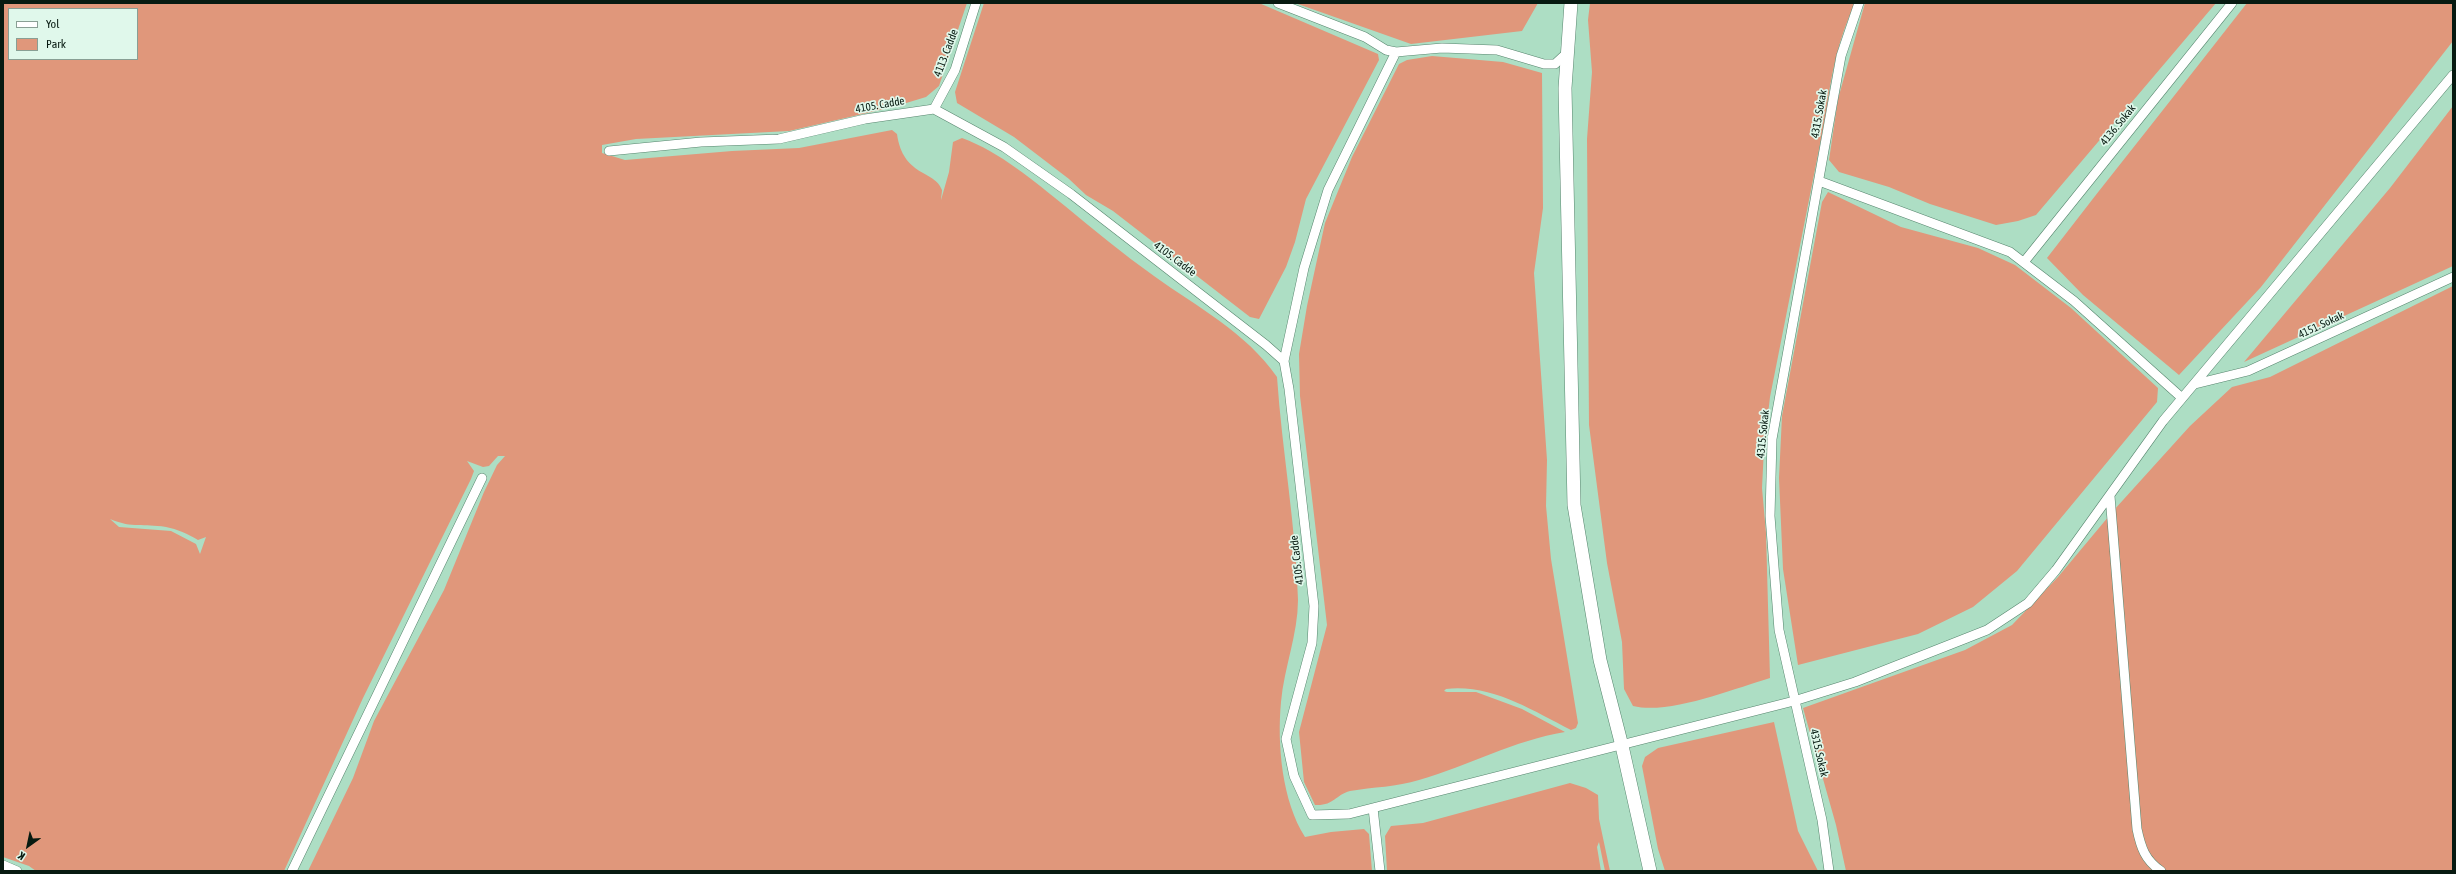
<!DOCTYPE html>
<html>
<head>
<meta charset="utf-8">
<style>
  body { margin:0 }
  #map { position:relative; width:2456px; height:874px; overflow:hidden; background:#addec4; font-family:"Asap Condensed",sans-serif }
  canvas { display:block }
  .frame { position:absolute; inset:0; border:4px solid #071a11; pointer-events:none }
  .legend { position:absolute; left:8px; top:8px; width:130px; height:52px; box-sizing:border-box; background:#e0f8eb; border:1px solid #899f94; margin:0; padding:5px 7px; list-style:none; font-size:12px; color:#071a11 }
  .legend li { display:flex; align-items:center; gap:8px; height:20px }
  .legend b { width:20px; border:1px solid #899f94 }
  .north { position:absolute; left:8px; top:826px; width:40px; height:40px; -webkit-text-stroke:3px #e0f8eb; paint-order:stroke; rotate:213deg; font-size:11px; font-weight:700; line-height:16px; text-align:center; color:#071a11 }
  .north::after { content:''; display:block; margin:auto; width:14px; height:18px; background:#071a11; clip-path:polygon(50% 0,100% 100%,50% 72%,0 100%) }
</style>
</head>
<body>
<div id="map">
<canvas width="2456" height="874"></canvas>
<div class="frame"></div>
<ul class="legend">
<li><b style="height:5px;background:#fff"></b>Yol</li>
<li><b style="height:11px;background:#e0977b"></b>Park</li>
</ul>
<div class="north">K</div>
</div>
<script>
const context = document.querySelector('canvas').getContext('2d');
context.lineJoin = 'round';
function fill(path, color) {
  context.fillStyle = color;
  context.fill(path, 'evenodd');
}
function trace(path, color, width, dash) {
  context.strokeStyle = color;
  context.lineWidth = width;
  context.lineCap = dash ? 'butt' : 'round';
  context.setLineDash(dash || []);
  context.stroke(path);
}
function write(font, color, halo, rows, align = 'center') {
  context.font = font + ' "Asap Condensed",sans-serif';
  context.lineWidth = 3.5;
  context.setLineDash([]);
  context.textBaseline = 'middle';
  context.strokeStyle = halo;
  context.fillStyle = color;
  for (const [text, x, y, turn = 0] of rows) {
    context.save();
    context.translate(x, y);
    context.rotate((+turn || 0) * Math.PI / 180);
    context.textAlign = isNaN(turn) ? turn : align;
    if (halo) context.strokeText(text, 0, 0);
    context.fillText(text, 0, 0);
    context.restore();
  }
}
const green = new Path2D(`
  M3,3H967L939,86L926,97L893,107L789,131L636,139L602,145V153L625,160L732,151L799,148L892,130L897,134C903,177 935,170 942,190C942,193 941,197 941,200L949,172L953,142L962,138C1000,152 1034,181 1065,206C1094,230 1123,254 1154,276C1197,307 1246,332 1277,377C1282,451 1296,526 1298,600C1298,634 1284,668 1281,702C1277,745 1282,801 1305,837L1331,832L1364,829L1369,834L1372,871H308L353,778L374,721L444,590L484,492L497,465L505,456H498L489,466L483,467L467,461L474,471L471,479L363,698L284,871H36L29,866L3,857ZM9,9H137V59H9ZM110,519C134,529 142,523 166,527C177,529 188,534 198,540L206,537L200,554L196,544L171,531L119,527Z
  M984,3H1259L1378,54L1379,60L1306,199L1295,242L1286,267L1259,319L1250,317L1113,211L1086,195L1069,179L1014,137L957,103L955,92Z
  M1295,3H1538L1522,31L1411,44Z
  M1590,3H1855C1838,40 1831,74 1826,114L1770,397L1764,448L1762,488L1766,533L1770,678C1733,689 1669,715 1633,706L1624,689L1622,642L1607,563L1589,425L1587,139L1592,72L1588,20Z
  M1865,3H2216L2036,215L2018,221L1996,225L1930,204L1889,187L1839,172L1829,160L1838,99Z
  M2247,3H2453V41L2261,287L2179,375L2083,295L2047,258C2113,172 2181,88 2247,3Z
  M1432,56L1503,62L1542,73L1543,208L1534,273L1547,460L1546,506L1551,559L1578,723L1576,728L1571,730C1531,710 1492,684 1446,689L1444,691L1447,692H1476L1522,709L1565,732C1515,740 1468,766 1419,780C1397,787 1373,787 1350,791C1335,795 1334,806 1315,805L1304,782L1299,732L1327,625L1300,396L1299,354L1307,306L1325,223L1352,157L1399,64L1407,60Z
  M2453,106V266L2244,362L2390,188Z
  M1828,192L1901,227L1978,248L2015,265L2071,308L2158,388L2157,402L2017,571L1973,607L1918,634L1798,665L1783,569L1779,478L1782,416L1822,202Z
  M2453,286V871H1846L1836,825L1803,708L1965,650L2012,625L2058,577L2114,510L2190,426L2232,387L2270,377Z
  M1774,722L1798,831L1818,871H1665L1658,849L1642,766L1645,757L1658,748Z
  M1570,783L1586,788L1598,795L1599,819L1610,871H1605L1599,842L1597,847L1601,871H1387L1385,836L1391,826L1423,823Z`);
const street = new Path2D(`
  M1278,3L1365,37L1386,50L1396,52L1442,48L1497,50L1544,64H1555L1568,52
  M934,109L955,70L976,3
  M609,151L701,142L779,139L865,119L934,109L1004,147L1071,194L1266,345L1284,361L1289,389L1314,606L1312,643L1286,739L1294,776L1312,815L1349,814L1794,701L1855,682L1987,630L2028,603L2056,570L2163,421L2453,75
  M1819,181L2010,252L2074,301L2182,398
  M2024,262L2232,3
  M1284,361L1304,268L1328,190L1396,52
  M2195,384L2248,371L2453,277
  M2110,496L2137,829C2141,848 2145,860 2161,871
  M1373,808L1380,871
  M3,865L17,871
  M292,871L482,478
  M1829,871L1822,820L1779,630L1770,516L1772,439L1841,56L1859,3`);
const secondary = new Path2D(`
  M1571,3L1565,88L1574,505L1600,660L1622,746L1650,871`);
const streetNames = [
  ["4113. Cadde",946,53,-69],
  ["4105. Cadde",880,105,-10],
  ["4315. Sokak",1819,114,-80],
  ["4136. Sokak",2118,125,-51],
  ["4105. Cadde",1175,259,37],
  ["4151. Sokak",2321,325,-25],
  ["4315. Sokak",1763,434,-84],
  ["4105. Cadde",1297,560,-97],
  ["4315. Sokak",1819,753,77]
];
fill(green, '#e0977b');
trace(street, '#57856e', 10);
trace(secondary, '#57856e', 14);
trace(street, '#fff', 9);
trace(secondary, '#fff', 13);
write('11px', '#071a11', '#e0f8eb', streetNames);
</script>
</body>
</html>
